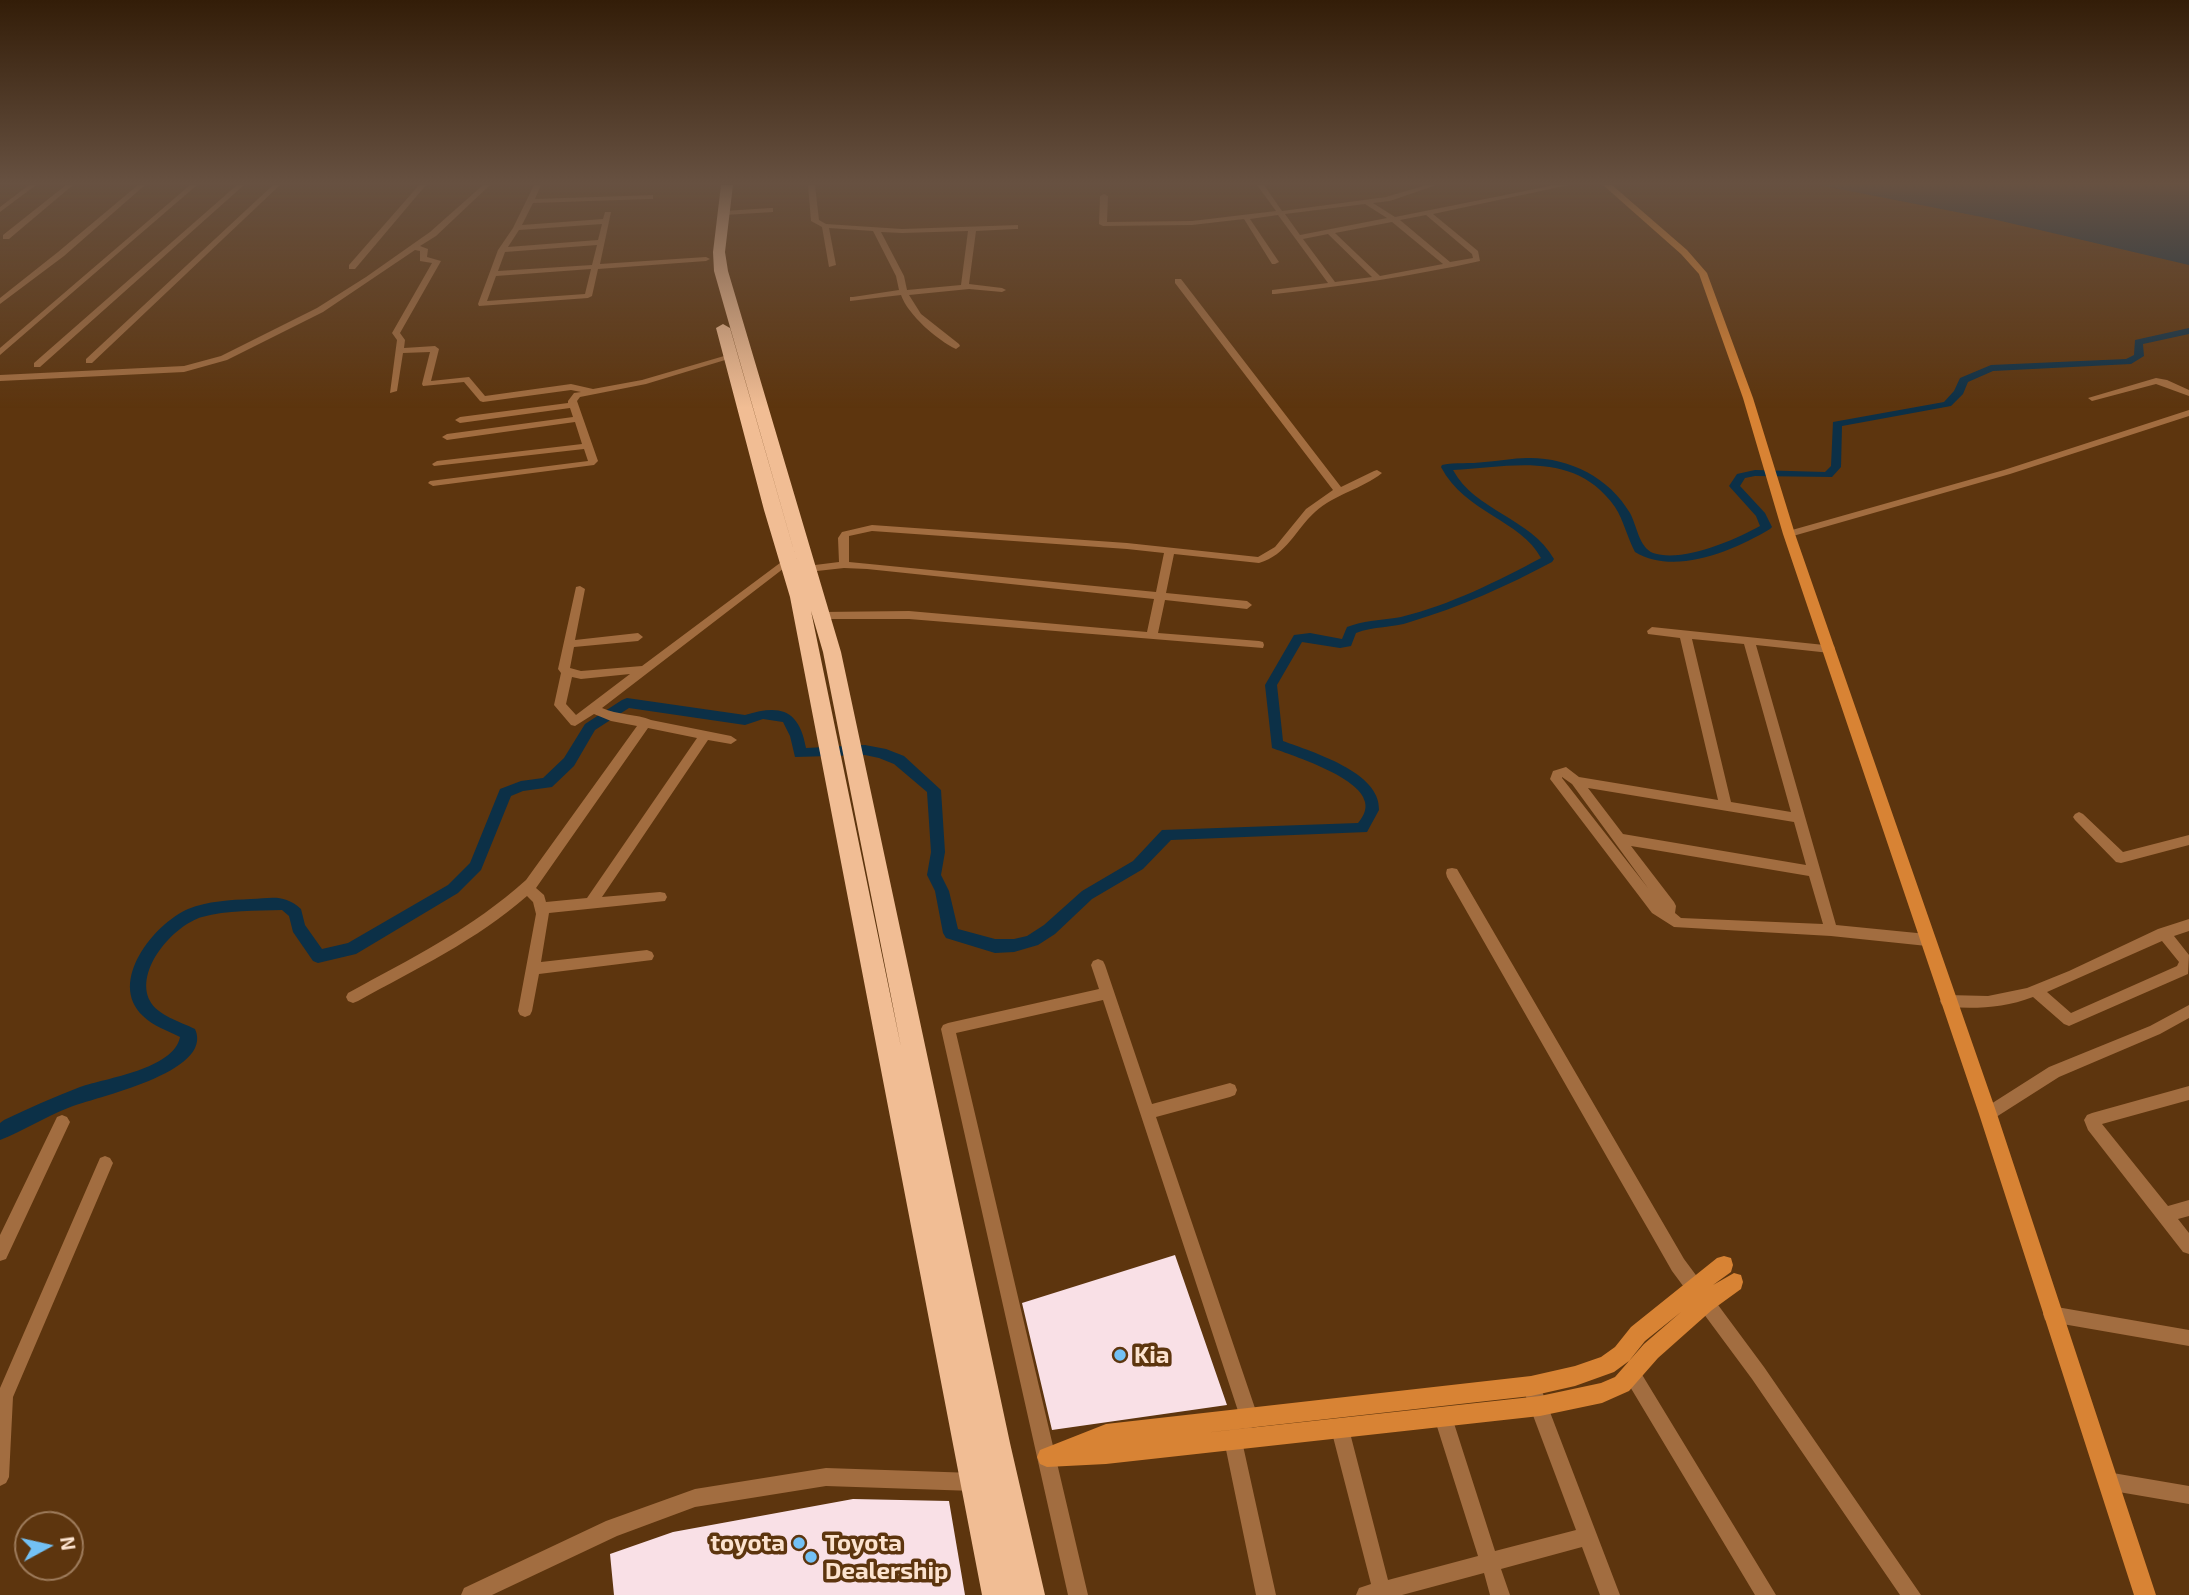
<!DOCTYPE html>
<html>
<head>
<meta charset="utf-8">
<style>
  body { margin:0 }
  #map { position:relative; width:2189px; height:1595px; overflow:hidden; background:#5d350e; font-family:"Exo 2",sans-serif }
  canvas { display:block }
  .north { position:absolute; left:14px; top:1511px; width:70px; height:70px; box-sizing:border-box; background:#5d350e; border:2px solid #9d7b5b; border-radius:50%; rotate:82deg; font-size:19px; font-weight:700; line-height:28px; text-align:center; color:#fce3cf }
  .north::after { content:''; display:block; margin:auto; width:24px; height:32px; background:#73c1f5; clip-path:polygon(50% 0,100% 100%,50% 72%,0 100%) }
</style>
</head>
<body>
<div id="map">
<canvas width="2189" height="1595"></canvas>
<div class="north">N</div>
</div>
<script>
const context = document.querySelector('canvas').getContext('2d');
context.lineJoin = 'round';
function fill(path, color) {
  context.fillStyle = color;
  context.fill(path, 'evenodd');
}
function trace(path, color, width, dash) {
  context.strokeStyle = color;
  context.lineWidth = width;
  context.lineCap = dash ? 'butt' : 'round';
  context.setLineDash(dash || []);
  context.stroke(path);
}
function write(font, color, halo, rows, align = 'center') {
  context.font = font + ' "Exo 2",sans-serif';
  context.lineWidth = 7;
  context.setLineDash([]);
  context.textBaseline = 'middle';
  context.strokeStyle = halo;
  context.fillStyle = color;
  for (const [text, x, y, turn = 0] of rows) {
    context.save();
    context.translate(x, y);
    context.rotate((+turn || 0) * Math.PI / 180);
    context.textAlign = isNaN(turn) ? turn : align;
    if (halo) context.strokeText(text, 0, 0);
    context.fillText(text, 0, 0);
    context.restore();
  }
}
const water = new Path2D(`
  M1819,185H2189V265L1997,220Z`);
const canal = new Path2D(`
  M2189,328V334L2143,344L2144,356L2131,364L1993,371L1968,382L1963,394L1951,406L1842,426L1841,467L1832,477L1755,476L1745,478L1740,486L1765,513L1772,527L1770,529C1733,551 1675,576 1635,552C1627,537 1624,521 1615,507C1575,450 1511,467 1453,470C1475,511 1531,518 1554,559L1552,562C1507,586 1460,607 1410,622C1393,628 1373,626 1356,633L1351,646L1340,648L1302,642L1277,685L1283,741C1312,752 1381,772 1379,810L1367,832L1171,840L1143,869L1092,899L1055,934L1038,945L1014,952L995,953L946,938L943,933L935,891L927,875L931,852L927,792L894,764L879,758L865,755L795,757L790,736L783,722L763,719L745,725L629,708L595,730L574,766L552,787L523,791L511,796L481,870L458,893L356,954L318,963L313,961L293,932L289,916L282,910C256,911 227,910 202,917C174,925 134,970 150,1001C157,1015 181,1022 195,1029C215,1073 94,1097 68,1108C45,1117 23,1131 0,1140V1123L4,1120C29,1108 54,1097 80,1087C106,1078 174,1069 180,1037C168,1031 153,1026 143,1016C107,982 154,924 188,909C208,901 230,900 251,899C273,898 284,894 301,909L305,925L322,949L348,943L448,885L470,863L500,789L521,781L543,778L564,758L585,724L622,700L627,698L745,715C780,704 799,709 806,748L865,745L886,749L904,756L941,790L945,852L941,875L949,891L958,929L995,939H1014L1027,936L1044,925L1082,891L1133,861L1162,830L1358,823C1363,817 1367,810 1365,802C1360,777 1294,756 1272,748L1265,685L1294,635L1310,633L1342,639L1347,627L1353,625C1369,620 1385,620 1401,617C1450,605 1498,581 1541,558C1521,520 1465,513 1441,467L1442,465C1456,462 1470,464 1485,462C1499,461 1513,458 1527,458C1568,457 1609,477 1630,513C1637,526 1639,547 1653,553C1682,563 1735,540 1760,526L1756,516L1729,486L1737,474L1755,470L1825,472L1831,466L1833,422L1944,402L1954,391L1960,378L1991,365L2126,359L2134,355L2135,340Z`);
const building = new Path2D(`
  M1175,1255L1227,1405L1052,1430L1022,1303Z
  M853,1499L949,1501L965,1595H614L610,1554L673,1532Z`);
const street = new Path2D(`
  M29,185H36L0,212V207Z
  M66,185H73L9,239H3V235Z
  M138,185H145L64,256L0,304V298L58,252Z
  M190,185H197L0,355V348Z
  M237,185H244L40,367H34V363Z
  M273,185H280L92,363H86V359Z
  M419,185H426L355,269H349V265Z
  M483,185H490L436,236L420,246L428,249L427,257L441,261L400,333L405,340L404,348L435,346L439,349L431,381L469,377L485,396L571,384L593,389L642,380L731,354L735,357L646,384L580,397L577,401L598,461L594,465L433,486L428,483L430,481L588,461L584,449L434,466L432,464L437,461L582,444L575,422L447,440L442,437L447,434L573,417L570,408L460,423L455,420L460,417L568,403V401L574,393L581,392L571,390L483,402L480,401L464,382L423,386L422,384L430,352L403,353L397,391L390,393L397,340L392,333L432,263L420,261V251L415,250L323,312L227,360L184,372L0,381V375L184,366L221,356L317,308L366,277L430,232Z
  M534,185H541L535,199L653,195V199H650L533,203L522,225L603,219L605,212H611L600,264L706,257L710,259L706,261L598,269L592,296L588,298L479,306L478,304L498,250L513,228ZM602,224L598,240L508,247L519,230ZM597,245L592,265L498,271L505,252ZM591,269L585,294L487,301L496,276Z
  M808,185H815L819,220L826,224L902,229L1018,225V229H1015L976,231L969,284L1002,288L1006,290L1002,292L969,289L909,295L921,314L959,344L960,346L956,349C937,340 908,315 901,295L850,301V297H853L899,290L896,276L873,231L829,228L836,265L829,267L822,227L811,221ZM968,231L961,285L907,290L904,276L881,232L902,233Z
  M1257,185H1264L1282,211L1386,197L1426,185H1436L1390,201L1373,203L1395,217L1555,185H1569L1433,214L1478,251L1480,261C1413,276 1344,286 1275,294H1272V290L1328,283L1278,215L1250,219L1279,262L1275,264H1272L1244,219L1192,225L1103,226L1099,224L1100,196L1104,194L1108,196L1107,222L1192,221L1276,211ZM1365,204L1387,218L1300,235L1285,214ZM1426,215L1472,254L1473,258L1450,262L1400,220ZM1392,222L1443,264L1380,276L1335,233ZM1328,234L1372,277L1335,282L1303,239Z
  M770,208H773V212L724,215L720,213L724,211Z
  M1175,279H1181L1341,487L1374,471L1377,470L1382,473C1362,489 1335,494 1315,512C1295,530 1287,555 1259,563L1174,554L1166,593L1247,601L1252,605L1247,609L1165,600L1158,633L1259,641L1263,642L1264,645L1263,648L909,619H817L816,616L817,613L821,612L909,611L1147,632L1154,599L867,569L844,568L799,573L794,570L799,567L839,562L838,538L842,532L872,525L1127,543L1258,557L1275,547L1306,509L1333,490L1175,283ZM872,531L1127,549L1164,553L1156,592L849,562V536Z
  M2156,378L2167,380L2189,390V396L2156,384L2092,401L2088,398Z
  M2189,410V416L2010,474L1793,536H1785L1784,534L1785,532L2004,470Z
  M788,557L793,560L792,562L602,708C617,715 637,714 651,720L731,736L737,740L731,744L708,740L602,897L660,892L665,893L667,897L665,901L549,913L541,962L647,950L652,952L654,956L652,960L539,974L532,1011L530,1015L525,1017L520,1015L518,1011L536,914L533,902L527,896C477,940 416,969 358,1001L353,1003L348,1001L346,997L348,993C410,959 473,928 526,880L637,726L611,721L594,714L575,726L571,725L554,705L561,673L558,669L576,587L580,586L585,589L575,640L638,633L643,637L638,641L574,647L570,668L581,671L642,666ZM630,674L576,715L566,704L572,677L581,679ZM648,728L697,738L587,898L546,902L544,895L536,888Z
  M1652,627L1834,646L1835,649L1834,652L1830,653L1756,645L1836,925L1927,934L1932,936L1934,940L1932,944L1927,946L1831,936L1674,927L1652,913L1550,779L1553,771L1566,767L1579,777L1718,800L1680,638L1648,634L1647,631ZM1692,639L1744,644L1791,812L1731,802ZM1562,777L1572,784L1648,888L1562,778ZM1588,788L1794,822L1806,865L1623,834ZM1631,846L1809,876L1823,924L1681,918L1675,913L1676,906L1674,902Z
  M2079,812L2083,814L2123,852L2189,835V845L2121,863L2116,862L2075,820L2073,817L2075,814Z
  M1452,868L1457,869L1684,1259L1764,1367L1921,1595H1900L1752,1379L1672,1271L1447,877L1446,873L1447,869Z
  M2189,919V931L2174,936L2189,955L2188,974L2069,1026L2064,1024L2033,997C2004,1008 1977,1009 1947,1007L1942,1005L1940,1001L1942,997L1947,995L1988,996L2027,988L2069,971L2158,929ZM2162,941L2179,962L2177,966L2071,1013L2047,992Z
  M1098,959L1103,961L1105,965L1152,1104L1230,1083L1235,1085L1237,1090L1235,1095L1230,1097L1156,1117L1258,1417L1253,1427L1247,1430L1241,1427L1238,1421L1240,1417L1103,1000L956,1033L1088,1595H1068L941,1029L943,1025L948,1023L1099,989L1091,965L1093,961Z
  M2189,1005V1018L2160,1034L2059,1077L1993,1119L1988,1121L1983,1119L1981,1114L1983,1109L2049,1067L2150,1026Z
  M2189,1086V1100L2102,1124L2168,1206L2189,1200V1216L2178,1219L2189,1233V1254L2183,1252L2088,1130L2084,1120L2087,1115L2092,1113Z
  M62,1115L67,1117L70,1122L6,1259L0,1261V1235L57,1117Z
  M105,1156L110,1158L113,1163L13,1397L9,1477L6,1483L0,1486V1388L100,1158Z
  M2051,1306L2189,1330V1346L2051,1322L2045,1320L2043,1314L2045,1308Z
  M1632,1365L1638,1368L1776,1595H1755L1626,1380L1623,1374L1626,1368Z
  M1531,1377L1537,1380L1540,1386L1620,1595H1600L1582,1547L1501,1569L1510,1595H1490L1484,1573L1402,1595H1356L1359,1588L1371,1584L1331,1429L1334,1423L1340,1420L1346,1423L1349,1429L1388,1580L1478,1556L1434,1417L1437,1411L1443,1408L1449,1411L1452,1417L1495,1551L1576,1530L1522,1386L1525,1380Z
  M1236,1426L1242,1429L1245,1435L1242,1441L1276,1595H1256L1224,1440L1230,1429Z
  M826,1468L974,1473L980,1476L983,1482L980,1488L974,1491L826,1486L695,1507L617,1536L492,1595H461L464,1588L606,1521L695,1489Z
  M2107,1472L2189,1486V1504L2107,1490L2101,1487L2098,1481L2101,1475Z`);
const secondary = new Path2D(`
  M1603,185H1612L1687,250L1707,273L1753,398L1795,534L1997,1114L2156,1595H2134L1979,1114L1783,534L1743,398L1699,274L1681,254Z
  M1724,1256L1731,1258L1733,1265L1731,1272L1713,1285L1734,1273L1741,1275L1743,1282L1741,1289L1712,1310L1658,1358L1629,1391L1602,1403L1540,1416L1106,1464L1047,1467L1040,1464L1037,1457L1040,1450L1106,1424L1531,1376L1575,1366L1601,1357L1615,1347L1631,1327L1717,1258ZM1681,1312L1644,1344L1615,1377L1601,1383L1540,1396L1203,1433L1531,1396L1575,1386L1614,1372L1629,1361L1645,1341Z`);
const highway = new Path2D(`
  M721,185H733L725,252L728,271L841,652L1010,1443L1045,1595H982L790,597L764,510L716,328L723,324L730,328L798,565L714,271L713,252ZM811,611L823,652L901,1047Z`);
const markers = [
  [1120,1355,7,"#73c1f5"],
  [799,1543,7,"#73c1f5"],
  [811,1557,7,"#73c1f5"]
];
const nearPoinames = [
  ["Kia",1134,1355],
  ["toyota",785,1543,"right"],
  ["Toyota",825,1543],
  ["Dealership",825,1571]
];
fill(water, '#0c3047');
fill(canal, '#0c3047');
fill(building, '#f9e0e6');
fill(street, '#a26d40');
fill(secondary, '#d88334');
fill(highway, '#f1bd94');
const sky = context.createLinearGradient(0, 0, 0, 408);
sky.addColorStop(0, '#331d08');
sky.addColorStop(0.45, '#675141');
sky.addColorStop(1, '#67514100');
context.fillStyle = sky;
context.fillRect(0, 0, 2189, 408);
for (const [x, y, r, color] of markers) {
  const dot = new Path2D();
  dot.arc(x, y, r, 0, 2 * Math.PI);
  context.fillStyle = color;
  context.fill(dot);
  trace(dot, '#5d350e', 2.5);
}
write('bold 24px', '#fce3cf', '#5d350e', nearPoinames, 'left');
</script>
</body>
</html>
